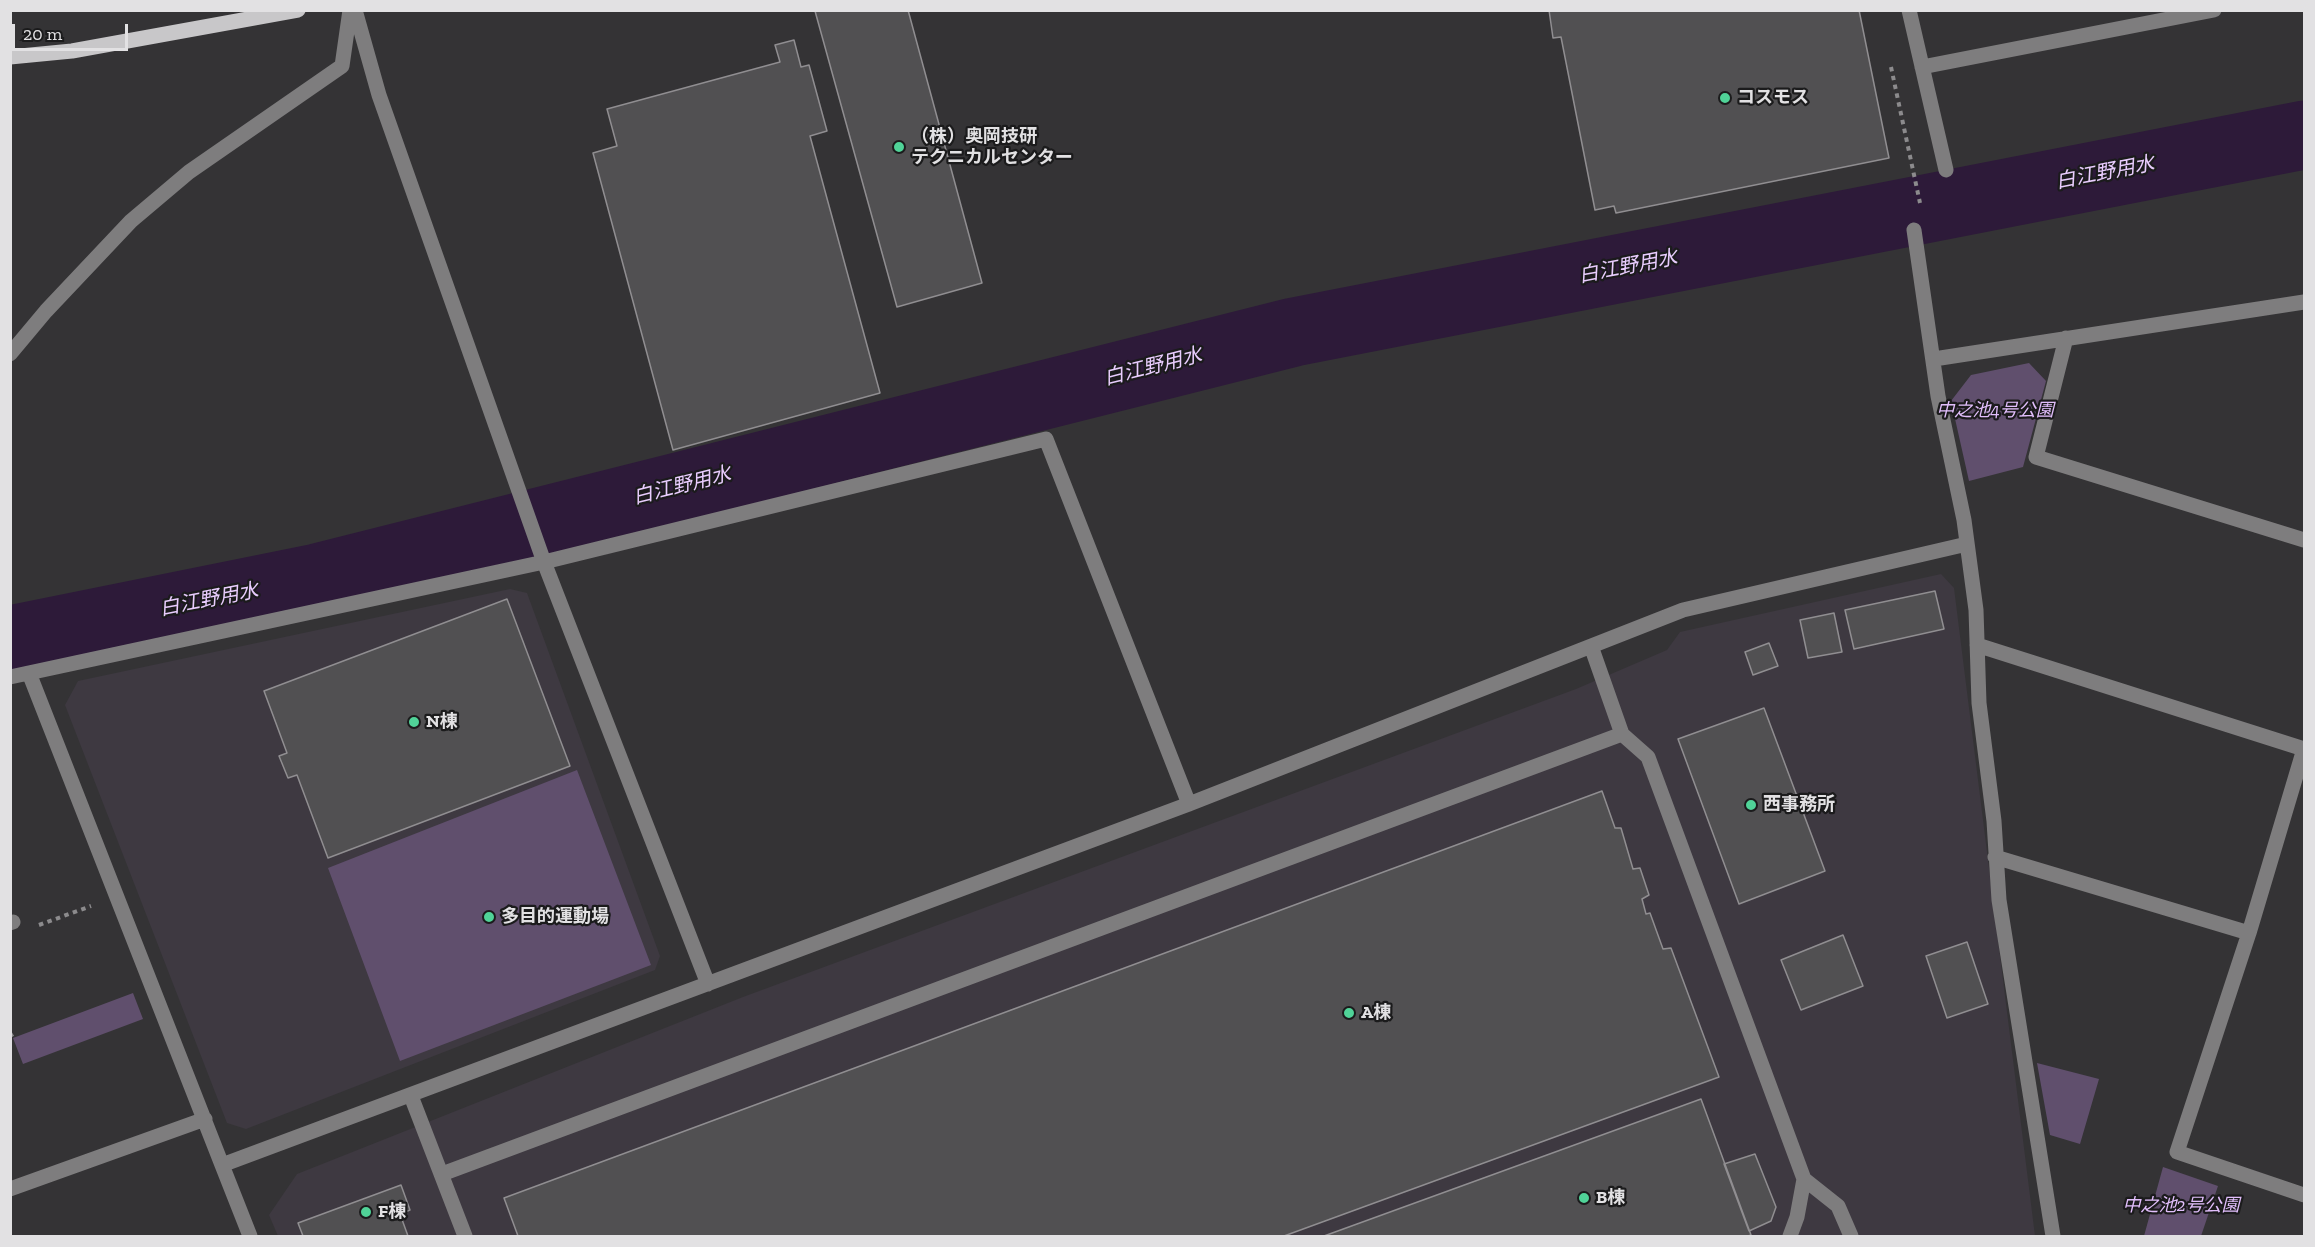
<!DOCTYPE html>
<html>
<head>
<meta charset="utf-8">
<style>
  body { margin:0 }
  #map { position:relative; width:2315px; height:1247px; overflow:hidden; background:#343335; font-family:"Zilla Slab",serif }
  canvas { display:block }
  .frame { position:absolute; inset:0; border:12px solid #e2e1e3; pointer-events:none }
  .scale { position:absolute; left:12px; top:24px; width:116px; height:27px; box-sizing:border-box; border:3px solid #e2e1e3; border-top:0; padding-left:8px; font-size:18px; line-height:21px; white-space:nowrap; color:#e2e1e3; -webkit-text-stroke:4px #1b1b1c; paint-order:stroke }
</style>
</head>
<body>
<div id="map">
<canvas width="2315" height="1247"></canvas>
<div class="frame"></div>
<div class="scale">20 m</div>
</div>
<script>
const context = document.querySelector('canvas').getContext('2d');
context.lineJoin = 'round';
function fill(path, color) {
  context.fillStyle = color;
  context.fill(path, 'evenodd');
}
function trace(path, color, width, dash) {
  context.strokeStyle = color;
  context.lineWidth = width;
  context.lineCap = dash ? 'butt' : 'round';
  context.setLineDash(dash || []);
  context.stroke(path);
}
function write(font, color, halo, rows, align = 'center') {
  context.font = font + ' "Zilla Slab","Noto Sans JP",serif';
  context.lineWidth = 4.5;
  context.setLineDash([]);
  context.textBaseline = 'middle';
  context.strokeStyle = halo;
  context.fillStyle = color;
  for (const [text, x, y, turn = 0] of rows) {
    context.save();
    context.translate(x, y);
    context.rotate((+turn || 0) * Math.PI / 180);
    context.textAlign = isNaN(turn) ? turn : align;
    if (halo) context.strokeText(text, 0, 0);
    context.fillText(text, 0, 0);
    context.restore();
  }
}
const built = new Path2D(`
  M1941,574L1954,588L2035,1236H278L269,1215L297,1174L743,997L1576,689L1667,650L1680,632Z
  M510,589L527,593L660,956L655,970L246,1129L227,1123L65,705L78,681Z`);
const green = new Path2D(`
  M2029,363L2046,381L2023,467L1969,481L1951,401L1971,375Z
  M577,770L651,965L400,1061L328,868Z
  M133,993L143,1019L23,1064L13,1038Z
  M2037,1063L2099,1079L2080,1144L2050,1135Z
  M2163,1167L2218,1186L2201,1236H2144Z`);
const river = new Path2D(`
  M10,640L317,578L1294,332L2304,135`);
const building = new Path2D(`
  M908,10L982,283L897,307L815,11Z
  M1549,10H1859L1889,158L1616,213L1614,206L1595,210L1561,37L1553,38Z
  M794,40L801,67L809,65L827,131L810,136L880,393L673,450L593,153L617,146L607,109L780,62L775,45Z
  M1935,591L1944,629L1854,649L1845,610Z
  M507,599L570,766L328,858L297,775L288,778L279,756L287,753L264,691Z
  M1834,613L1842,652L1808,658L1800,620Z
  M1769,643L1778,666L1753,675L1745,652Z
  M1764,708L1825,871L1739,904L1678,739Z
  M1602,791L1615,828H1621L1633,869L1640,868L1649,895L1642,899L1646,914L1650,913L1663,949L1671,948L1719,1077L1284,1236H518L504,1198Z
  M1843,935L1863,986L1801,1010L1781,960Z
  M1967,942L1988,1004L1947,1018L1926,956Z
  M1701,1099L1751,1235L1748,1236H1324Z
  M1755,1154L1776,1207L1771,1221L1749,1231L1724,1164Z
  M401,1185L410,1210L400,1214L408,1236H303L298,1223Z`);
const path = new Path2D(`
  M1891,67L1920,203
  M39,925L91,906
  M10,1033L13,1038`);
const minor = new Path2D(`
  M355,10L379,95L544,562L708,984
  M1909,10L1946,170
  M1922,67L2214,10
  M1914,230L1938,396L1964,520L1976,610L1979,703L1994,821L1999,900L2053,1236
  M2066,338L2036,457L2304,540
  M10,354L46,311L131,221L189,172L342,66L350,10
  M1934,359L2304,302
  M1977,645L2304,749
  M1591,646L1622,734L1648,757L1804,1179L1797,1217L1790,1236
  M29,673L222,1165
  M10,677L544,562L1046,439L1189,804
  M2304,749L2249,933L2177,1152L2304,1195
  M1995,857L2249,933
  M10,923L13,922
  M411,1096L465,1236
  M442,1174L1622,734
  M1804,1179L1838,1206L1851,1236
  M10,1189L205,1119
  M250,1236L222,1165L1189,804L1683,610L1967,544`);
const major = new Path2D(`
  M10,57L72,51L298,10`);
const markers = [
  [1725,98,6,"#50d398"],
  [899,147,6,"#50d398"],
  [414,722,6,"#50d398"],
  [1751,805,6,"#50d398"],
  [489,917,6,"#50d398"],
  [1349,1013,6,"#50d398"],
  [1584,1198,6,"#50d398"],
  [366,1212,6,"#50d398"]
];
const poiNames = [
  ["コスモス",1737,98],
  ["（株）奥岡技研",911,137],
  ["テクニカルセンター",911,158],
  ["N棟",426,722],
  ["西事務所",1763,805],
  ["多目的運動場",501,917],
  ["A棟",1361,1013],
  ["B棟",1596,1198],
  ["F棟",378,1212]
];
const parkNames = [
  ["中之池4号公園",1995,411],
  ["中之池2号公園",2181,1206]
];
const waterNames = [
  ["白江野用水",2105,173,-11],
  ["白江野用水",1628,267,-11],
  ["白江野用水",1153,367,-14],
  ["白江野用水",682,486,-14],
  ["白江野用水",209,600,-11]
];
fill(built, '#3e3941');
fill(green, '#604f6d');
trace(river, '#2d1a39', 69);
fill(building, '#515052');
trace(building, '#908e91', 1.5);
trace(path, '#8c8b8d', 4, [4.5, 4.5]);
trace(minor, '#7e7d7e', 15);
trace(major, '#c8c7c9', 15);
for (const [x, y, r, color] of markers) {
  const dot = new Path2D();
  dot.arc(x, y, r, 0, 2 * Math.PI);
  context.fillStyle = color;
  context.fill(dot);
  trace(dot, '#1b1b1c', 2);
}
write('bold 18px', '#e2e1e3', '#1b1b1c', poiNames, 'left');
write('italic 18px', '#e1befb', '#1b1b1c', parkNames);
write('italic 20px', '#e9cdfe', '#1b1b1c', waterNames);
</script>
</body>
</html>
